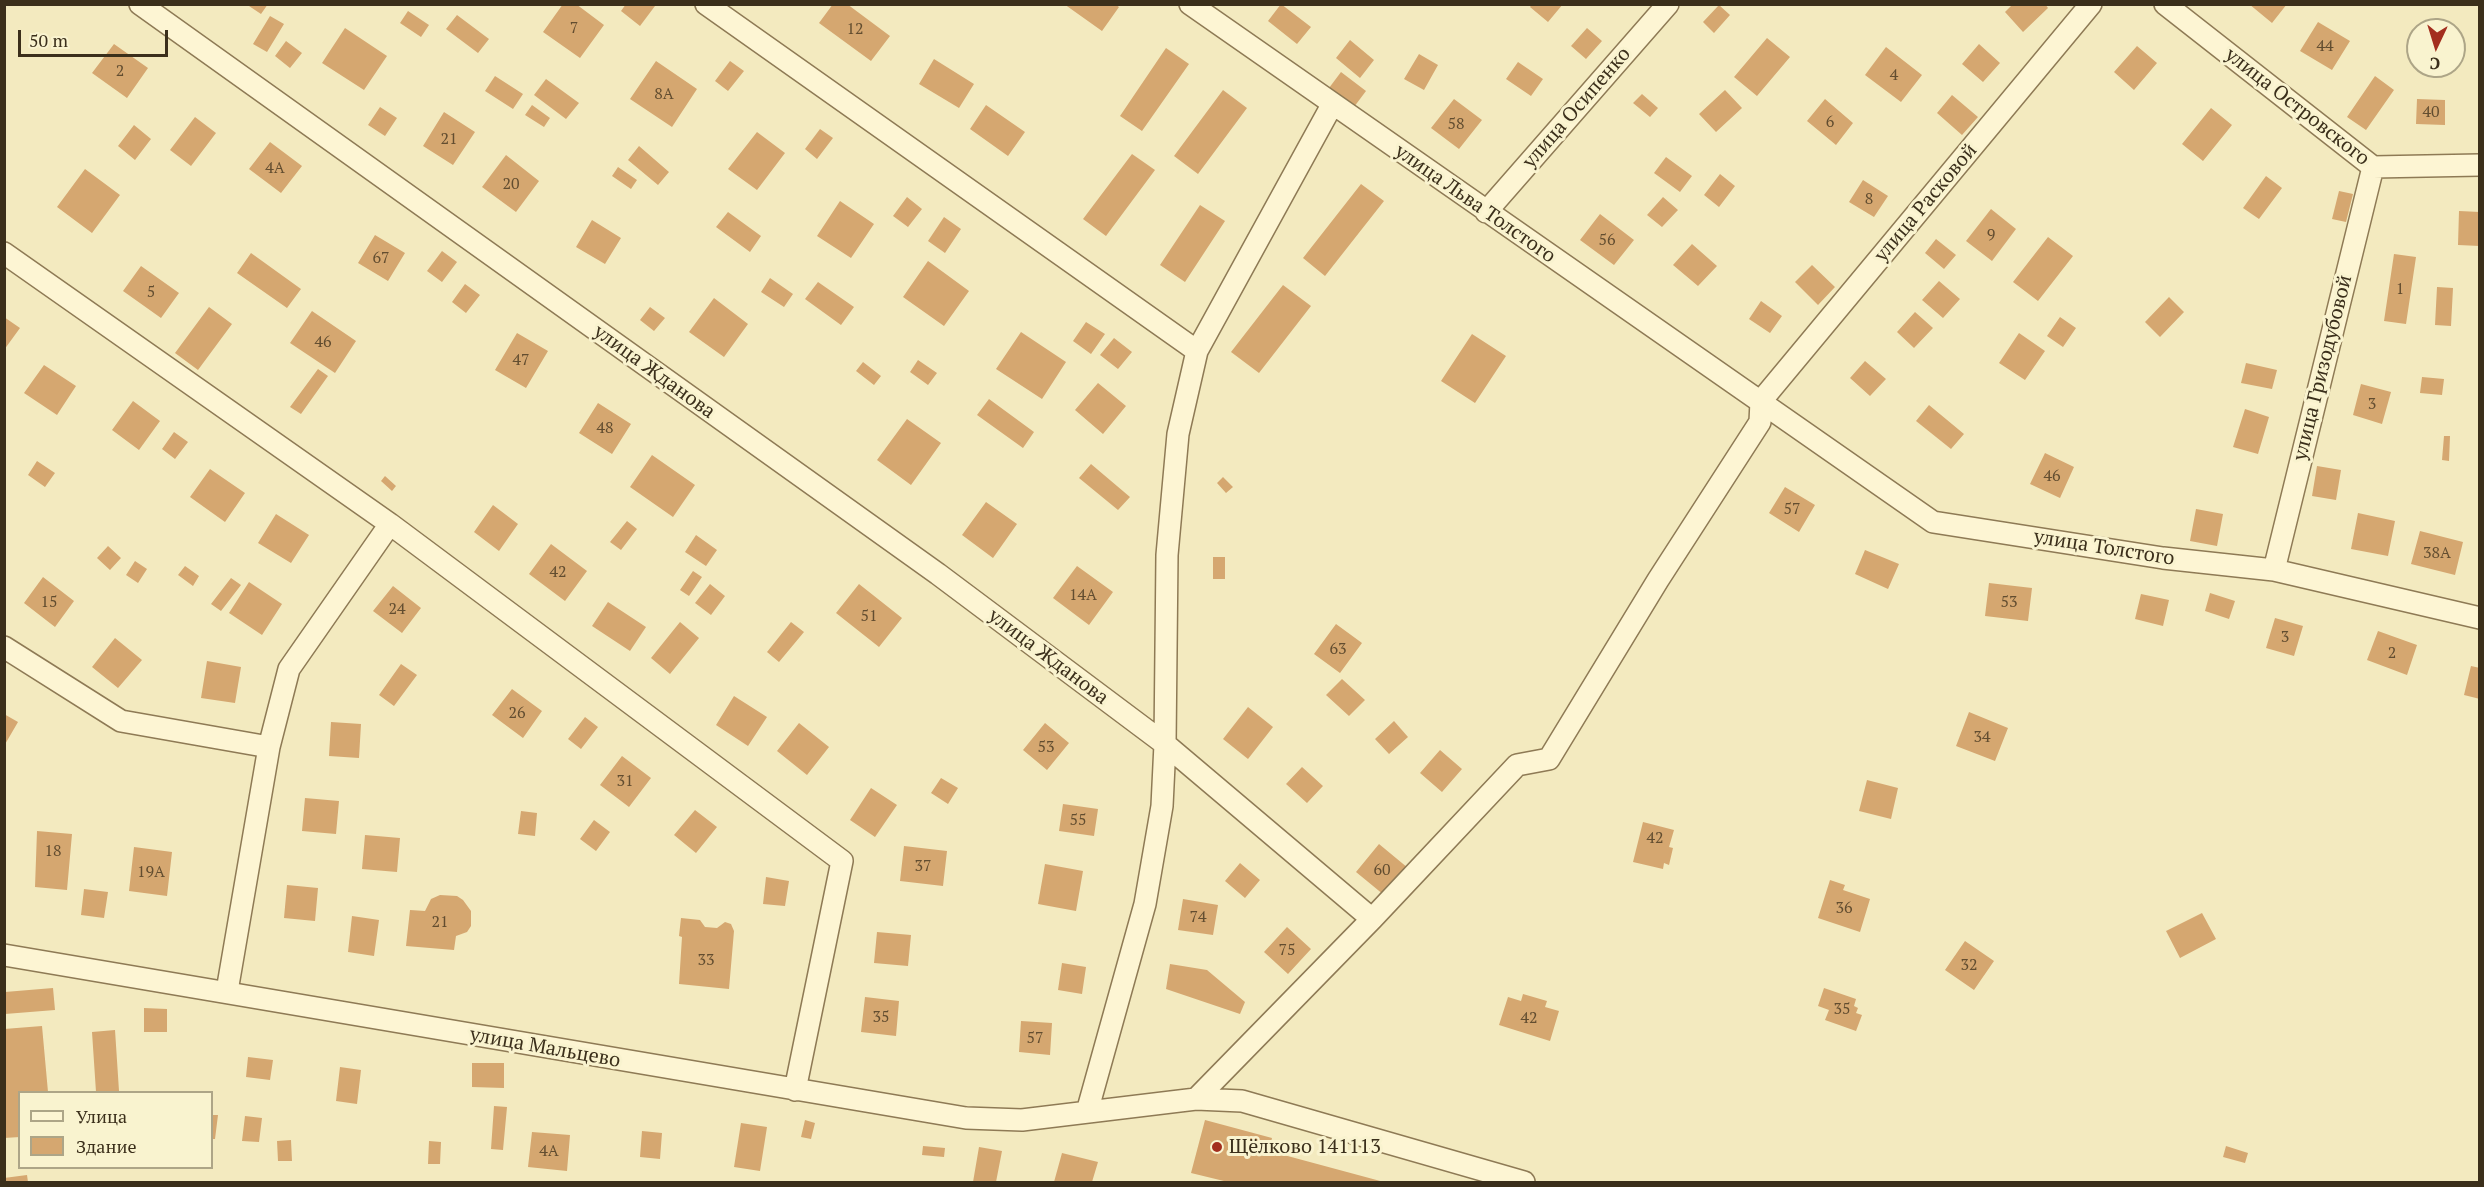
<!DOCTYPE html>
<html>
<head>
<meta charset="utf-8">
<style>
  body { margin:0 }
  #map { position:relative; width:2484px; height:1187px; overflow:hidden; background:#f3eabf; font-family:"PT Serif",serif }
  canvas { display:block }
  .frame { position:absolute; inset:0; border:6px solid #3b2f1b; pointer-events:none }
  .legend { position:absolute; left:18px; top:1091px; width:195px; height:78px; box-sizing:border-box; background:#f9f3cf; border:2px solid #ada587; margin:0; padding:8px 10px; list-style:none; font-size:18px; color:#3b2f1b }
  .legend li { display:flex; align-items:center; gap:12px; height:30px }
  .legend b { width:30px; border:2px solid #ada587 }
  .north { position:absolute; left:2406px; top:18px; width:60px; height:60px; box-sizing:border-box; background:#f9f3cf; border:2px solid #ada587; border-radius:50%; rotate:184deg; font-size:16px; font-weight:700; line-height:24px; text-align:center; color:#3b2f1b }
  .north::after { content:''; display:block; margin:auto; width:21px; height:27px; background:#a32e1e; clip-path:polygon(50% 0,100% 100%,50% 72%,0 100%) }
  .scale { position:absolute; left:18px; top:30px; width:150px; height:27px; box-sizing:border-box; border:3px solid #3b2f1b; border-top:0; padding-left:8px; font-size:18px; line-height:21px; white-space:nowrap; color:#3b2f1b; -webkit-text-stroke:4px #f9f3cf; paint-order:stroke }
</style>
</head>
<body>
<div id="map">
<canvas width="2484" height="1187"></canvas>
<div class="frame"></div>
<ul class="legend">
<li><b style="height:8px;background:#fdf5d3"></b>Улица</li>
<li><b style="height:16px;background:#d5a770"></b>Здание</li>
</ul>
<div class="north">С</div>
<div class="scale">50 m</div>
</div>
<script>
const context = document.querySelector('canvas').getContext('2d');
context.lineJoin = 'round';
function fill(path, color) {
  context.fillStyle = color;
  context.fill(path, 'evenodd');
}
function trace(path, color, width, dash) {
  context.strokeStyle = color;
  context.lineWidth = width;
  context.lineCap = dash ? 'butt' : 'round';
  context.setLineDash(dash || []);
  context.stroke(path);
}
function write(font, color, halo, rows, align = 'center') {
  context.font = font + ' "PT Serif",serif';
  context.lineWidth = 6;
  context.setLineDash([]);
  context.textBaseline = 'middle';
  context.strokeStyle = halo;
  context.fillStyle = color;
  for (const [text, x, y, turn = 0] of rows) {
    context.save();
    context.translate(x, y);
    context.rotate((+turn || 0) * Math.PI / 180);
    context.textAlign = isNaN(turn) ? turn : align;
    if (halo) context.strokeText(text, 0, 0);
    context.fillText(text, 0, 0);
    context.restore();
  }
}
const building = new Path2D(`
  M246,4H268L261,14Z
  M563,4H576L604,25L580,58L543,32Z
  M626,4H654L655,6L640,26L621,11Z
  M833,4H847L890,36L871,61L819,23Z
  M1064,4H1115L1119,7L1102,31Z
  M1281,4L1311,27L1297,44L1268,21Z
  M1532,4H1563L1548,22L1530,7Z
  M2013,4H2045L2048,8L2023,32L2005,12Z
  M2249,4H2287L2272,23Z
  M1719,5L1730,15L1714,33L1703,22Z
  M408,11L429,25L421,37L400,23Z
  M457,15L489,39L478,53L446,29Z
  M270,16L284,24L267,52L253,44Z
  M2318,22L2350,41L2332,70L2300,51Z
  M345,28L387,56L364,90L322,63Z
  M1587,28L1602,41L1586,59L1571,46Z
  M1767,38L1790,57L1757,96L1734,77Z
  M1350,40L1374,60L1360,78L1336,58Z
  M286,41L302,53L290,68L275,56Z
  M114,44L148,68L127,98L92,73Z
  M1979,44L2000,63L1983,82L1962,64Z
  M2137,46L2157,63L2134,90L2114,72Z
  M1886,47L1922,75L1901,102L1865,75Z
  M1166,48L1189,64L1142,131L1120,116Z
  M1419,54L1438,65L1424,90L1404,79Z
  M934,59L974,84L959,108L919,84Z
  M656,61L697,89L672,127L630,99Z
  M730,61L744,71L728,91L715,81Z
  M1518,62L1543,79L1531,96L1506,79Z
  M1341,72L1366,91L1354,107L1329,88Z
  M495,76L523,94L513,109L485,91Z
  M2375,76L2394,90L2366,130L2347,117Z
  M546,79L579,103L566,119L534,95Z
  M1223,90L1247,108L1198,174L1174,156Z
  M1725,90L1742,108L1716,132L1699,114Z
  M1642,94L1658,108L1650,117L1633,103Z
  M1952,95L1978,117L1962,135L1937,113Z
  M1454,99L1482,120L1459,149L1431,128Z
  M1825,99L1853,123L1836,145L1807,121Z
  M2417,99L2445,100V125L2416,124Z
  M532,105L550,118L544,127L525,115Z
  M986,105L1025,132L1008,156L970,129Z
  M380,107L397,118L385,136L368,125Z
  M2211,108L2232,125L2203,161L2182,144Z
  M444,112L475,132L453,165L423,146Z
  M195,117L216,133L191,166L170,150Z
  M134,125L151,139L135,160L118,146Z
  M820,129L833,138L817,159L805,149Z
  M757,132L785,153L757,190L728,169Z
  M270,142L302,166L281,193L249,169Z
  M639,146L669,172L658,185L628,160Z
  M1132,154L1155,170L1106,236L1083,219Z
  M506,155L539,181L516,212L482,187Z
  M1666,157L1692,176L1680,192L1654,173Z
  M618,167L637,180L631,189L612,176Z
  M85,169L120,195L92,233L57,207Z
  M1720,174L1735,186L1719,207L1704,195Z
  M2266,176L2282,188L2259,219L2243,208Z
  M1863,180L1888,196L1874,217L1849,202Z
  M1361,184L1384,201L1325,276L1303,258Z
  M2339,191L2353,194L2346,222L2332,219Z
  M907,197L922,209L908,227L893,216Z
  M1663,197L1678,210L1662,227L1647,215Z
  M840,201L874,224L851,258L817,236Z
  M1200,205L1225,221L1185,282L1160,265Z
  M1991,209L2016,229L1992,261L1966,241Z
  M2459,211L2480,212V246L2458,245Z
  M728,212L761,236L750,252L716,227Z
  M1600,214L1634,240L1614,265L1580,240Z
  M944,217L961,229L945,253L928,241Z
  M592,220L621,238L605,264L576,247Z
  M375,235L405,253L388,281L358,263Z
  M2048,237L2073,256L2038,301L2013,282Z
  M1936,239L1956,255L1944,269L1925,253Z
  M1692,244L1717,266L1698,286L1673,265Z
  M442,251L457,262L442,282L427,271Z
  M251,253L301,289L287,308L237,273Z
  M2394,254L2416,257L2406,324L2384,321Z
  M928,261L969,291L944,326L903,297Z
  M1812,265L1835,287L1818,305L1795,282Z
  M141,266L179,293L161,318L123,291Z
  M770,278L793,294L784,307L761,292Z
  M1939,281L1960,299L1943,318L1922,300Z
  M818,282L854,307L841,325L805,299Z
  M465,284L480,295L466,313L452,302Z
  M1283,285L1311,306L1259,373L1231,352Z
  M2437,287L2453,288L2451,326L2435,325Z
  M2169,297L2184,312L2160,337L2145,322Z
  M714,298L748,324L724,357L689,332Z
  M1761,301L1782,316L1770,333L1749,319Z
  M209,307L232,324L198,370L175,353Z
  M650,307L665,318L654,331L640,320Z
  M312,311L356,341L335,373L290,343Z
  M1915,312L1933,328L1914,348L1897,332Z
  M4,317L20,328L4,350Z
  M2060,317L2076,328L2063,347L2047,336Z
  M1086,322L1105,334L1091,354L1073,341Z
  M1021,332L1066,362L1042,399L996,369Z
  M517,333L548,351L526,388L495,370Z
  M2019,333L2045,351L2025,380L1999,363Z
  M1472,334L1506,356L1475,403L1441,381Z
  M1114,338L1132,352L1118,369L1100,355Z
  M918,360L937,373L928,385L910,372Z
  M1865,361L1886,379L1870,396L1850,378Z
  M863,362L881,376L874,385L856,371Z
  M2246,363L2277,370L2272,389L2241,383Z
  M44,365L76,386L57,415L24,393Z
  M318,369L328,376L301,414L290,407Z
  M2422,377L2444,379L2442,395L2420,393Z
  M1098,383L1126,406L1103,434L1075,410Z
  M2361,384L2391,392L2382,424L2353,415Z
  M989,399L1034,432L1023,448L977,415Z
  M133,401L160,421L139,450L112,430Z
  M598,403L631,424L612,454L579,433Z
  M1929,405L1964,434L1951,449L1916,421Z
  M2245,409L2269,417L2258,454L2233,447Z
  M907,419L941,443L911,485L877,460Z
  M174,432L188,442L175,459L162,449Z
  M2444,436H2450L2449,461L2442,460Z
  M2045,453L2074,467L2060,498L2030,484Z
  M652,455L695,485L673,517L630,487Z
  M37,461L55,473L45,487L28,475Z
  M1091,464L1130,497L1118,510L1079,478Z
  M2317,466L2341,470L2336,500L2312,496Z
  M210,469L245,493L225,522L190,497Z
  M385,476L396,486L392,491L381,481Z
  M1223,477L1233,487L1226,493L1217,483Z
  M1785,487L1815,505L1799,532L1769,513Z
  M986,502L1017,524L993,558L962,535Z
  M493,505L518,524L499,551L474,532Z
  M2196,509L2223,514L2217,546L2190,541Z
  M2358,513L2395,521L2388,556L2351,549Z
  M276,514L309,535L291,563L258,543Z
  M627,521L637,529L621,550L610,542Z
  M2420,531L2463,542L2455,575L2411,564Z
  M696,535L717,550L706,566L685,552Z
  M551,544L587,571L565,601L529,574Z
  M108,546L121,558L110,570L97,558Z
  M1865,550L1899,564L1888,589L1855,574Z
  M1213,557H1225V579H1213Z
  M135,561L147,569L138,583L126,575Z
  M185,566L199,576L193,586L178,575Z
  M1077,566L1113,592L1089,625L1053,598Z
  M693,571L702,577L689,596L680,590Z
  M43,577L74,601L55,627L24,603Z
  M231,578L241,585L221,611L211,604Z
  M249,582L282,604L262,635L229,613Z
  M1989,583L2032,588L2028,621L1985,616Z
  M710,584L725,596L711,615L695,603Z
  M859,584L902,618L879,647L836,613Z
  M393,586L421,608L402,633L373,611Z
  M2210,593L2235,601L2229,619L2205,611Z
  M2141,594L2169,600L2163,626L2135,619Z
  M608,602L646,627L630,651L592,626Z
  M2275,618L2303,626L2294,656L2266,648Z
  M680,622L699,638L670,674L651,658Z
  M791,622L804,632L779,662L767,652Z
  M1336,624L1362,643L1340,673L1314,654Z
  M2378,631L2417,645L2407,675L2367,660Z
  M115,638L142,660L118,688L92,667Z
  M207,661L241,667L235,703L201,698Z
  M401,664L417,675L394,706L379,695Z
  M2471,666L2480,668V699L2464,695Z
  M1342,679L1365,700L1349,716L1326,695Z
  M512,689L542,711L523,738L492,715Z
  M734,696L767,717L748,746L716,725Z
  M1248,707L1273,727L1248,759L1223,739Z
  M1969,712L2008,728L1995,761L1956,746Z
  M4,714L18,722L4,746Z
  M585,717L598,727L581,749L568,739Z
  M1394,721L1408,737L1389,754L1375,739Z
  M331,722L361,724L359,758L329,756Z
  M799,723L829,747L807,775L777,751Z
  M1045,723L1069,743L1047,770L1023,750Z
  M1440,750L1462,769L1442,792L1420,773Z
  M622,756L651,778L629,807L600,785Z
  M1302,767L1323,786L1307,803L1286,784Z
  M941,778L958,788L948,804L931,793Z
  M1867,780L1898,788L1891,819L1859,811Z
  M871,788L897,805L875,837L850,820Z
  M305,798L339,801L336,834L302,831Z
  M1063,804L1098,809L1094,836L1059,831Z
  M695,810L717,827L696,853L674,835Z
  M521,811L537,813L535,836L518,834Z
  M594,820L610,832L596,851L580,839Z
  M1643,822L1674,830L1669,847L1673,848L1669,865L1664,863L1663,869L1633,862Z
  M37,831L72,834L67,890L35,887Z
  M365,835L400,838L397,872L362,869Z
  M1379,844L1408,868L1384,895L1356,872Z
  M904,846L947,851L943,886L900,881Z
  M134,847L172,852L167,896L129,891Z
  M1240,863L1260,880L1245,898L1225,881Z
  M1045,864L1083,871L1076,911L1038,904Z
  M766,877L789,881L785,906L763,904Z
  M1830,880L1845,885L1843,890L1870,899L1860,932L1818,918Z
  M287,885L318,888L315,921L284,918Z
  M84,889L108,892L104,918L81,915Z
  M440,895L457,896L463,900L471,911V926L467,932L456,936L454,950L406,946L410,910L425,911L431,899Z
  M1183,899L1218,905L1213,935L1178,930Z
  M2202,913L2216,939L2180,958L2166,931Z
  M352,916L379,920L374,956L348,952Z
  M681,918L700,920L705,927L717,928L725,922L731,924L734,931L729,989L679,984L682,937L679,936Z
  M1287,927L1311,949L1288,974L1264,952Z
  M877,932L911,935L908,966L874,963Z
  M1965,941L1994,961L1974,990L1945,970Z
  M1062,963L1086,967L1082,994L1058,990Z
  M1170,964L1207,970L1245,1002L1240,1014L1166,989Z
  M53,988L55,1010L5,1014V992Z
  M1824,988L1856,999L1854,1006L1858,1008L1856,1013L1862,1015L1856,1031L1825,1020L1829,1010L1818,1006Z
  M1523,994L1547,1001L1545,1007L1559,1011L1550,1041L1499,1025L1508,997L1521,1001Z
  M865,997L899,1001L896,1036L861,1032Z
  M144,1008L167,1009V1032H144Z
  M1021,1021L1052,1023L1050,1055L1019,1052Z
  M42,1026L48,1092H20V1137L4,1138V1029Z
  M115,1030L119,1091L96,1092L92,1032Z
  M248,1057L273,1060L270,1080L246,1077Z
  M472,1063H504V1088L472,1087Z
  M340,1067L361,1070L357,1104L336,1101Z
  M494,1106L507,1107L503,1150L491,1149Z
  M212,1115H218L215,1139H212Z
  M245,1116L262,1118L259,1142L242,1141Z
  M805,1120L815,1123L811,1139L801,1137Z
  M1205,1120L1272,1138L1269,1151L1384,1182H1228L1191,1173Z
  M741,1123L767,1127L760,1171L734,1167Z
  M642,1131L662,1133L660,1159L640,1157Z
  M532,1132L570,1135L567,1171L528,1167Z
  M291,1140L292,1161H278L277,1141Z
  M429,1141L441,1142L440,1164H428Z
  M923,1146L945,1148L944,1157L922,1155Z
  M2226,1146L2248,1153L2245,1163L2223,1157Z
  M979,1147L1002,1151L996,1182H973Z
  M1062,1153L1098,1162L1092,1182H1054Z
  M27,1175L28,1182H4V1178Z`);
const minor = new Path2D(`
  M140,4L938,574L1165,744L1372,919
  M706,4L1197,351L1178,434L1167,555L1165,744L1162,806L1145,904L1087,1112
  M1190,4L1933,522L2163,558L2274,570L2480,618
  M2165,4L2373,167L2480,165
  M1486,212L1668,4
  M4,253L390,524L842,861L795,1090
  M1197,351L1332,105
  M1761,401L2091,4
  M2274,570L2373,167
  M4,647L121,721L269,747
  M4,955C325,1007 645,1066 966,1118L1022,1120L1196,1099L1242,1101L1524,1182
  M227,991L269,747L289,669L390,524
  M1196,1099L1372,919L1517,765L1549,759L1658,580L1760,422L1761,401`);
const markers = [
  [1217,1147,6,"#a32e1e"]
];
const numberNames = [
  ["7",574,28],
  ["12",855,29],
  ["44",2325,46],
  ["2",120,71],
  ["4",1894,75],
  ["8А",664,94],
  ["40",2431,112],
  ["6",1830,122],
  ["58",1456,124],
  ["21",449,139],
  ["4А",275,168],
  ["20",511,184],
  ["8",1869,199],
  ["9",1991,235],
  ["56",1607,240],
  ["67",381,258],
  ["1",2400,289],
  ["5",151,292],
  ["46",323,342],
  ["47",521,360],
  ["3",2372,404],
  ["48",605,428],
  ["46",2052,476],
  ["57",1792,509],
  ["38А",2437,553],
  ["42",558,572],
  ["14А",1083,595],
  ["15",49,602],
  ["53",2009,602],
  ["24",397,609],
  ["51",869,616],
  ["3",2285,637],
  ["63",1338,649],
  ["2",2392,653],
  ["26",517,713],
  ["34",1982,737],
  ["53",1046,747],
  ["31",625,781],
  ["55",1078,820],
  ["42",1655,838],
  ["18",53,851],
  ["37",923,866],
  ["60",1382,870],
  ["19А",151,872],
  ["36",1844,908],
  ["74",1198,917],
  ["21",440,922],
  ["75",1287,950],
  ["33",706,960],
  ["32",1969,965],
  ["35",1842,1009],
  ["35",881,1017],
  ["42",1529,1018],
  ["57",1035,1038],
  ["4А",549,1151]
];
const streetNames = [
  ["улица Островского",2297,107,38],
  ["улица Осипенко",1577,108,-49],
  ["улица Расковой",1926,203,-50],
  ["улица Льва Толстого",1475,204,35],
  ["улица Гризодубовой",2323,368,-76],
  ["улица Жданова",654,372,36],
  ["улица Толстого",2104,548,9],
  ["улица Жданова",1048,657,37],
  ["улица Мальцево",545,1048,10]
];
const poiNames = [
  ["Щёлково 141113",1229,1147]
];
fill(building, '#d5a770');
trace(minor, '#8e7a55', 24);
trace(minor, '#fdf5d3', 21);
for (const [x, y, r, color] of markers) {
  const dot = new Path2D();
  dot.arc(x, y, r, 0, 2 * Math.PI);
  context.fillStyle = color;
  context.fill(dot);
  trace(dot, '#f9f3cf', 2);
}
write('16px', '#624d30', null, numberNames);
write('20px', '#3b2f1b', '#f9f3cf', streetNames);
write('20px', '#3b2f1b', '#f9f3cf', poiNames, 'left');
</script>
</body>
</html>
